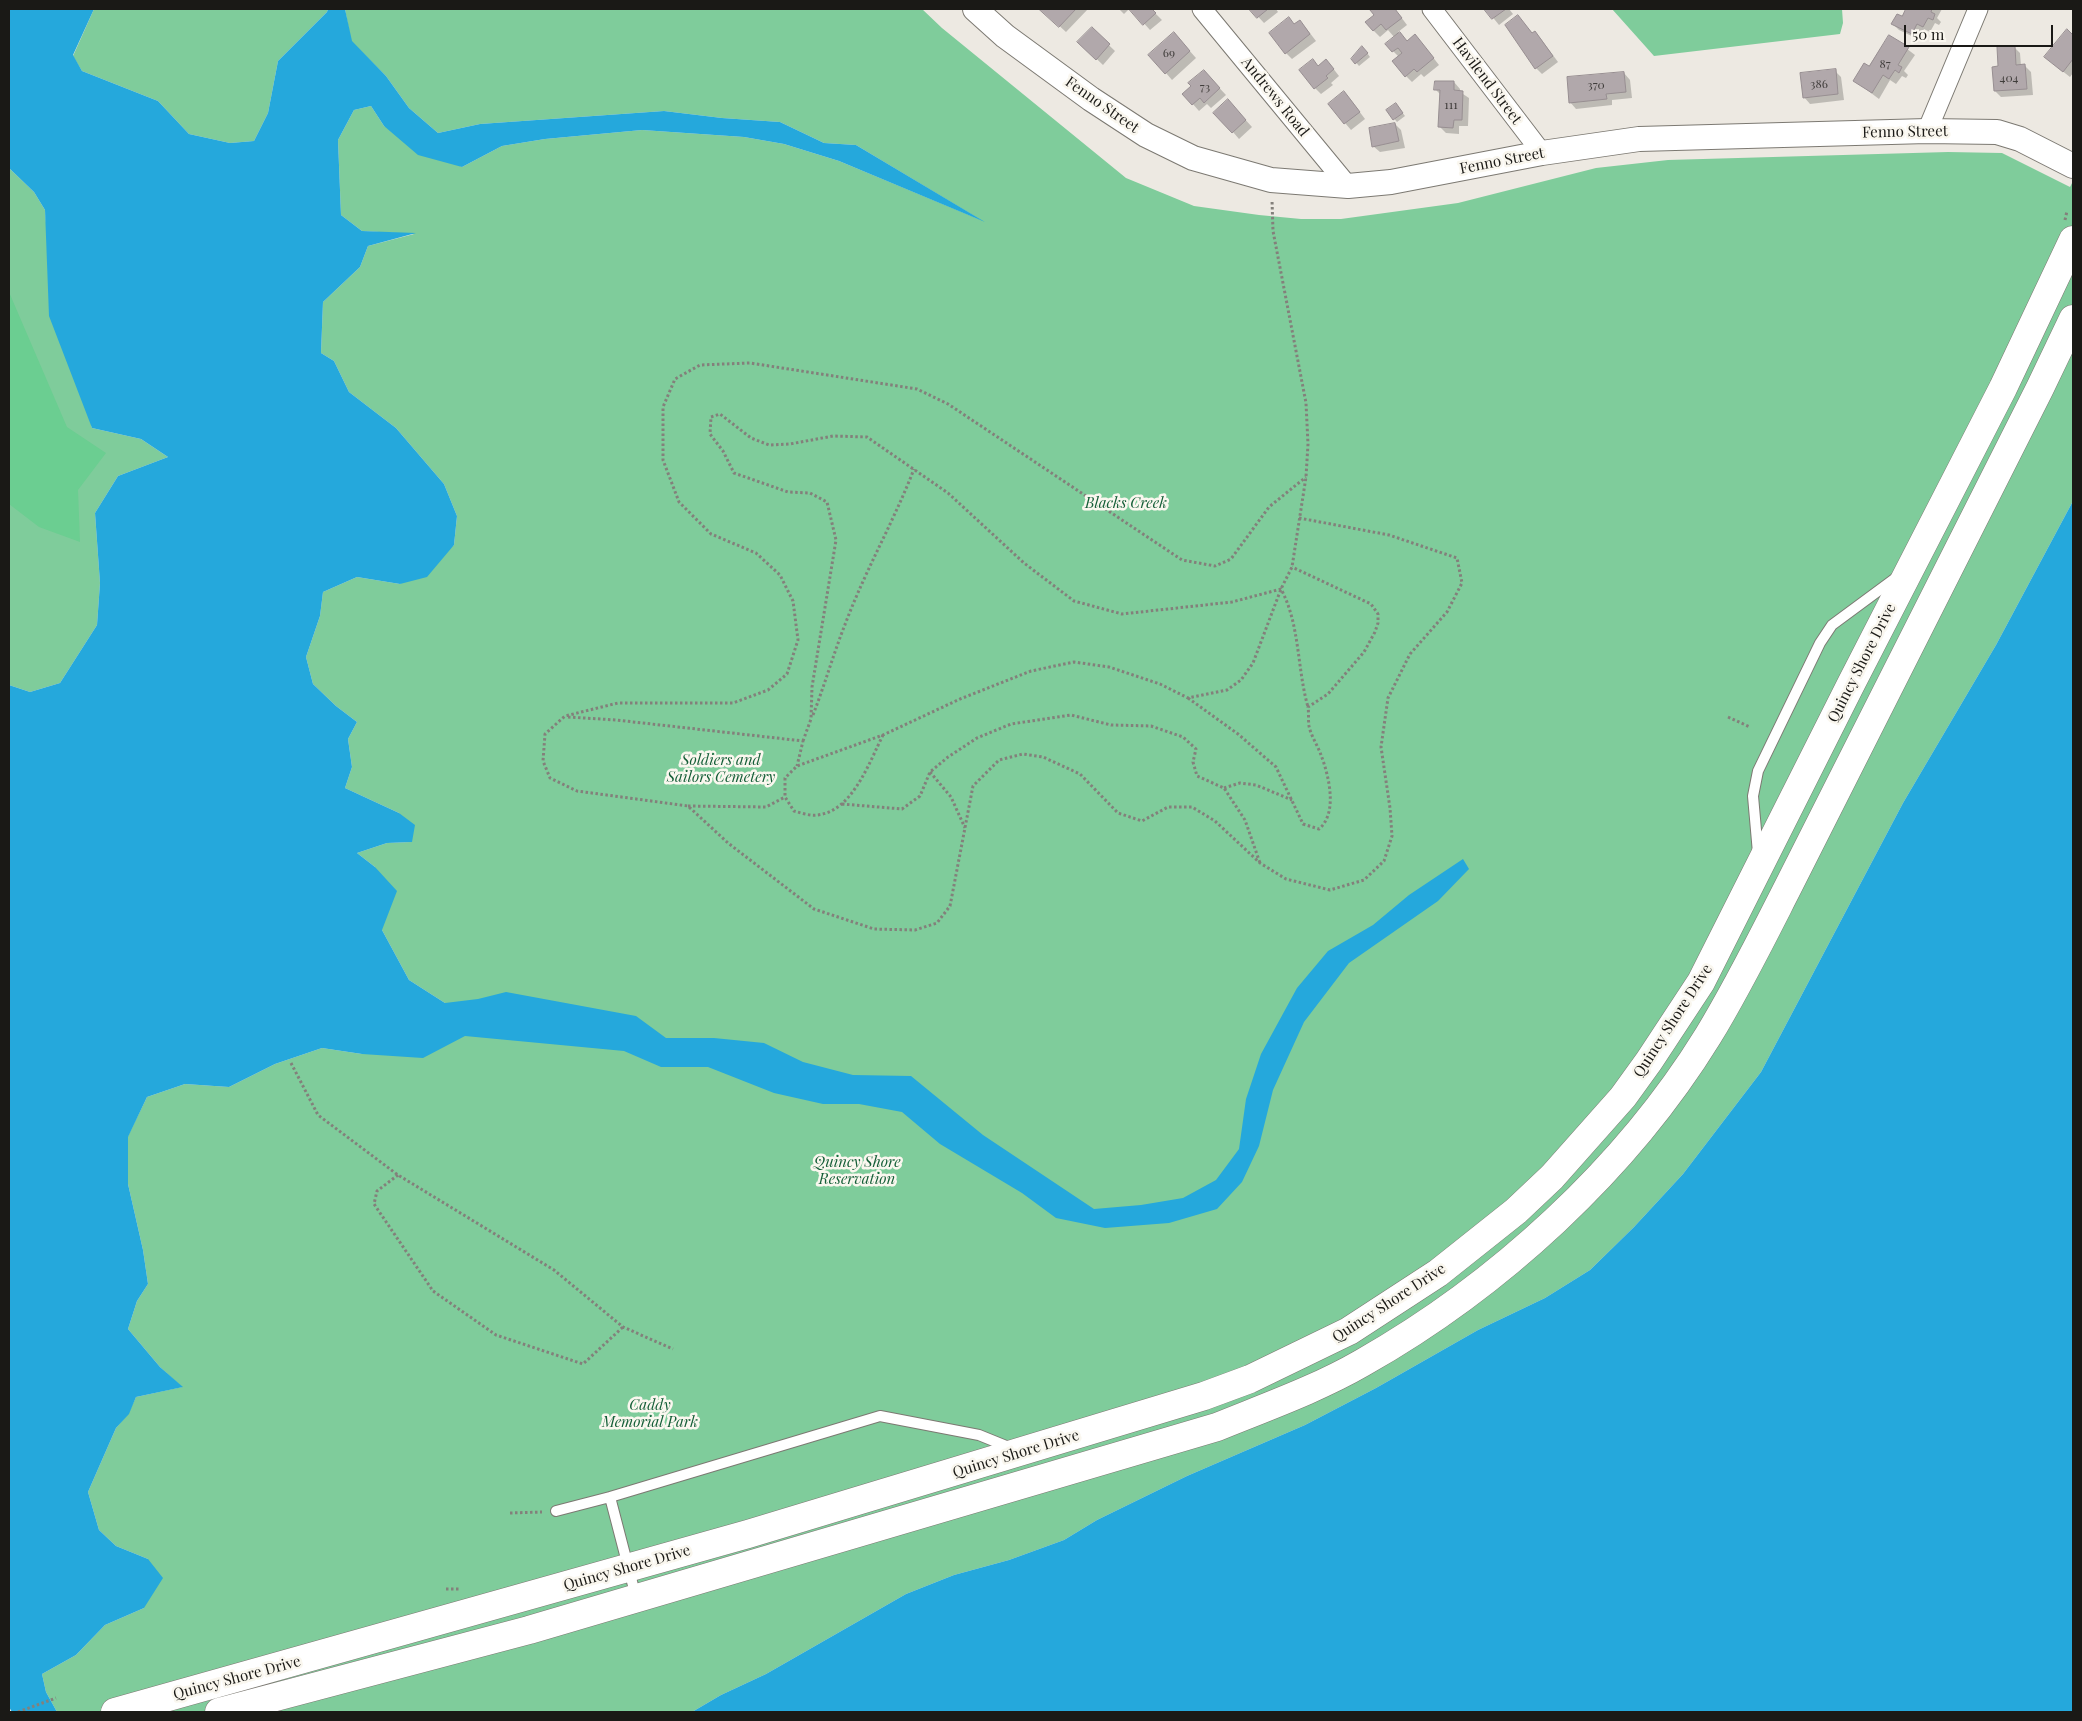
<!DOCTYPE html>
<html>
<head>
<meta charset="utf-8">
<style>
  body { margin:0 }
  #map { position:relative; width:2082px; height:1721px; overflow:hidden; background:#ede9e2; font-family:"Playfair Display",serif }
  canvas { display:block }
  .frame { position:absolute; inset:0; border:10px solid #1a1916; pointer-events:none }
  .scale { position:absolute; left:1904px; top:25px; width:149px; height:22px; box-sizing:border-box; border:2px solid #1a1916; border-top:0; padding-left:6px; font-size:15px; line-height:18px; white-space:nowrap; color:#1a1916; -webkit-text-stroke:4px #faf7ef; paint-order:stroke }
</style>
</head>
<body>
<div id="map">
<canvas width="2082" height="1721"></canvas>
<div class="frame"></div>
<div class="scale">50 m</div>
</div>
<script>
const context = document.querySelector('canvas').getContext('2d');
context.lineJoin = 'round';
function fill(path, color) {
  context.fillStyle = color;
  context.fill(path, 'evenodd');
}
function trace(path, color, width, dash) {
  context.strokeStyle = color;
  context.lineWidth = width;
  context.lineCap = dash ? 'butt' : 'round';
  context.setLineDash(dash || []);
  context.stroke(path);
}
function write(font, color, halo, rows, align = 'center') {
  context.font = font + ' "Playfair Display",serif';
  context.lineWidth = 5;
  context.setLineDash([]);
  context.textBaseline = 'middle';
  context.strokeStyle = halo;
  context.fillStyle = color;
  for (const [text, x, y, turn = 0] of rows) {
    context.save();
    context.translate(x, y);
    context.rotate((+turn || 0) * Math.PI / 180);
    context.textAlign = isNaN(turn) ? turn : align;
    if (halo) context.strokeText(text, 0, 0);
    context.fillText(text, 0, 0);
    context.restore();
  }
}
const green = new Path2D(`
  M94,9H328L327,12L278,61L268,113L254,141L230,143L189,134L158,101L82,71L73,56Z
  M345,9H922L942,28L1126,178L1194,206L1259,215L1301,219H1341L1458,203L1596,168L1668,160L1948,152L2002,153L2070,187L2073,181V501L1996,645L1903,803L1761,1072L1683,1174L1634,1227L1590,1270L1545,1298L1478,1330L1376,1388L1305,1425L1187,1476L1097,1520L1064,1540L1009,1560L954,1575L906,1594L766,1674L721,1695L692,1712H57L46,1692L42,1674L76,1655L105,1625L144,1608L148,1559L116,1546L99,1530L88,1492L116,1428L128,1414L136,1397L182,1387L160,1367L128,1329L137,1301L148,1284L143,1250L128,1184V1136L147,1097L185,1084L229,1087L275,1064L322,1048L362,1054L445,1003L409,980L382,930L375,867L357,853L387,843L411,842L399,813L345,788L352,767L348,739L357,722L336,706L313,684L306,657L320,616L323,592L357,577L400,584L454,545L457,516L444,484L396,428L349,392L334,361L321,353L323,302L360,267L368,246L414,234L362,231L341,215L338,140L354,110L371,106L384,126L462,167L502,146L545,139L642,130L744,137L784,144L839,161L981,220L856,145L824,143L780,122L722,118L664,111L480,124L438,133L409,108L386,76L351,41Z
  M1612,9H1842L1843,23L1840,34L1654,56Z
  M9,168L34,192L45,210L47,236L92,428L141,439L168,457L118,476L95,513L100,583L97,625L60,683L30,692L9,685Z`);
const forest = new Path2D(`
  M9,292L67,427L106,453L78,490L80,542L39,527L9,504Z`);
const water = new Path2D(`
  M9,9H94L73,55L82,71L158,101L189,134L230,143L254,141L268,113L278,61L327,12L328,9H345L352,41L386,76L409,108L438,133L480,124L664,111L722,118L780,122L824,143L856,145L985,222L839,161L784,144L744,137L642,130L545,139L502,146L462,167L418,155L384,126L371,106L354,110L338,140L341,215L362,231L416,233L368,246L360,267L323,302L321,353L334,361L349,392L396,428L444,484L457,516L454,545L427,577L400,584L357,577L323,592L320,616L306,657L313,684L336,706L357,722L348,739L352,767L345,788L399,813L415,825L412,842L387,843L357,853L375,867L397,891L382,930L409,980L445,1003L478,999L506,992L636,1016L666,1038H714L764,1043L803,1062L853,1075L911,1076L983,1135L1094,1209L1141,1205L1183,1198L1216,1180L1239,1149L1246,1099L1261,1054L1297,988L1328,951L1373,925L1409,895L1463,859L1469,869L1438,901L1349,963L1304,1022L1273,1090L1259,1146L1242,1182L1217,1209L1169,1223L1105,1228L1056,1218L1022,1193L940,1144L902,1112L859,1104H823L774,1093L708,1067H661L624,1051L465,1036L423,1058L362,1054L322,1048L275,1064L229,1087L185,1084L147,1097L128,1137V1184L143,1250L148,1284L137,1301L128,1329L160,1367L183,1387L136,1397L129,1414L116,1428L88,1492L99,1530L116,1546L148,1559L163,1578L144,1608L105,1625L76,1655L42,1674L46,1692L57,1712H12L9,1707V685L30,692L60,683L97,625L100,583L95,513L118,476L168,457L141,439L92,428L49,316L45,210L34,192L9,168Z
  M2073,501V1712H692L721,1695L766,1674L906,1594L954,1575L1009,1560L1064,1540L1097,1520L1187,1476L1305,1425L1376,1388L1478,1330L1545,1298L1590,1270L1634,1227L1683,1174L1761,1072L1903,803L1996,645Z`);
const shadow = new Path2D(`
  M1041,9H1088L1066,32Z
  M1119,9H1129L1124,14Z
  M1131,9H1151L1162,20L1150,30Z
  M1251,9H1276L1278,12L1264,23Z
  M1374,9H1395L1407,25L1398,32L1408,42H1421L1439,65L1424,77L1421,74L1412,82L1406,76L1399,57L1393,51L1395,38L1388,30L1380,37L1373,30L1376,15L1372,10Z
  M1486,9H1509L1513,14L1499,25Z
  M1908,9H1942L1937,18L1941,22L1939,25L1935,23L1930,32L1924,29L1918,39L1899,30L1893,24L1903,18Z
  M1518,17L1533,34L1535,33L1541,39L1558,62L1542,74L1536,68Z
  M1306,28L1316,41L1292,59L1286,53Z
  M1092,29L1115,51L1103,65L1079,42Z
  M2067,31L2073,36V73L2070,77L2052,63Z
  M1890,36L1915,55L1904,71L1908,75L1906,78L1902,76L1896,84L1890,80L1879,99L1855,81L1870,68Z
  M1180,40L1196,58L1172,80L1166,73Z
  M2014,47L2020,53L2021,66H2025L2031,72L2033,95L2001,97L1995,91L1999,67Z
  M1365,50L1370,57L1359,66L1353,59Z
  M1318,67H1332L1339,76L1331,83L1333,85L1321,94L1315,88Z
  M1835,71L1841,77L1844,100L1810,104L1804,97Z
  M1624,73L1630,80L1632,98L1612,100V105L1576,109L1570,102Z
  M1210,78L1226,95L1211,108L1207,104L1199,111L1184,94Z
  M1454,82L1460,89V92L1469,98L1468,126H1459V134L1446,133L1440,127L1441,95L1436,90Z
  M1350,99L1365,119L1351,130L1329,104Z
  M1234,107L1252,127L1239,139L1233,132Z
  M1398,107L1405,116L1397,122L1387,110Z
  M1395,124L1401,130L1405,148L1380,152L1373,146Z`);
const building = new Path2D(`
  M1039,9H1076L1059,27Z
  M1129,9H1152L1156,13L1143,25Z
  M1249,9H1268L1257,18Z
  M1372,9H1395L1402,18L1386,30L1381,24L1373,31L1365,22L1374,15L1370,10Z
  M1484,9H1506L1492,19Z
  M1906,9H1932L1931,12L1935,14L1933,20L1928,18L1923,27L1917,24L1912,34L1891,24L1897,14L1902,16Z
  M1518,15L1532,33L1535,31L1553,56L1535,69L1505,25Z
  M1289,17L1294,24L1300,20L1310,34L1285,54L1269,33Z
  M1092,27L1110,44L1096,60L1077,42Z
  M2067,29L2073,35V59L2063,72L2044,57Z
  M1174,32L1190,51L1165,74L1148,55Z
  M1400,32L1407,41L1415,34L1434,58L1417,72L1414,69L1405,77L1392,61L1402,53L1398,48L1392,52L1385,44Z
  M1889,35L1909,47L1898,65L1902,67L1899,73L1895,70L1889,79L1883,75L1872,93L1853,81L1864,63L1869,66Z
  M1362,46L1368,53L1355,64L1351,59Z
  M2015,46L2016,65L2025,64L2027,89L1994,91L1992,67L1998,66L1997,47Z
  M1313,59L1318,66L1326,59L1334,69L1326,76L1328,78L1314,89L1299,70Z
  M1836,69L1838,94L1803,98L1800,73Z
  M1204,70L1220,88L1204,103L1200,98L1192,105L1182,94L1191,86L1188,83Z
  M1624,72L1626,92L1606,94L1607,99L1569,103L1567,77Z
  M1435,81H1454V90L1463,91L1462,120H1454L1453,128L1438,127L1440,90H1434Z
  M1344,91L1360,112L1344,124L1328,104Z
  M1228,99L1246,120L1232,133L1213,113Z
  M1396,103L1403,113L1393,120L1386,110Z
  M1395,123L1399,141L1372,147L1369,128Z`);
const path = new Path2D(`
  M2072,212H2073
  M2065,220L2067,211
  M1299,518L1389,535L1457,558L1462,583L1447,612L1410,654L1388,698L1381,747L1390,808L1392,836L1384,861L1364,880L1330,890L1286,879L1260,863L1215,821L1192,807H1168L1142,821L1118,813L1080,774L1043,757L1023,754L999,760L973,786L950,906L937,923L915,930L874,929L814,909L728,843L688,806L577,791L550,778L543,761L545,734L565,716L618,703H733L768,690L787,674L798,640L793,601L780,575L756,553L711,534L679,502L663,460V407L675,379L700,365L750,363L917,389L948,404L1182,560L1215,566L1231,559L1269,507L1306,477
  M1188,698L1238,734L1276,767L1303,824L1319,829C1338,813 1329,776 1321,755C1318,746 1311,736 1309,726C1308,720 1309,713 1308,707L1328,694L1364,652L1375,632L1378,623V614L1371,604L1292,567
  M813,715C825,684 834,652 846,622C866,569 894,521 914,469
  M568,717L616,720L803,741L797,766
  M1728,717L1750,727
  M883,735C869,763 852,812 817,815C810,816 801,813 794,811L785,797V778L797,766L883,735L960,699L1031,671L1074,662L1109,667L1160,684L1188,698L1227,690L1241,680L1253,663L1281,589L1292,567L1306,477L1308,444L1306,403L1273,231L1272,200
  M803,741L811,719L812,687L836,540L827,502L810,493L788,492L734,473L723,451L710,434L711,417L720,414L751,438L769,445L790,444L833,436L867,437L948,493L1024,563L1074,601L1122,614L1232,602L1281,589C1300,624 1297,669 1308,707
  M930,772L951,797L965,828
  M1224,788L1240,783L1256,785L1292,800
  M842,804L902,809L920,796L930,772L948,757L977,738L1011,724L1071,715L1111,725L1151,726L1183,737L1196,749L1193,762L1197,776L1224,788L1245,820L1260,863
  M688,806L766,807L785,797
  M291,1063L318,1115L398,1175L554,1270L623,1327L673,1349
  M398,1175L377,1191L374,1204L433,1291L496,1335L583,1364L623,1327
  M510,1513L542,1512
  M446,1589H459
  M18,1712L56,1698`);
const service = new Path2D(`
  M1758,853L1753,796L1758,771L1820,643L1832,625L1897,577
  M556,1511L610,1497
  M636,1597L610,1497L880,1416L979,1435L1011,1448`);
const minor = new Path2D(`
  M1202,9L1348,186
  M1432,9L1542,153
  M1927,131L1978,9`);
const tertiary = new Path2D(`
  M975,9L1005,36L1091,99L1146,135L1193,158L1271,180L1348,186L1391,182L1542,153L1639,139L1927,131L1997,132L2020,139L2073,166`);
const secondary = new Path2D(`
  M115,1712L748,1534L1204,1396L1250,1379L1349,1331L1438,1273L1516,1211L1552,1177L1623,1097L1649,1061L1701,982L1850,686L2003,388L2073,240
  M219,1712L529,1630L1217,1427C1266,1407 1317,1389 1362,1363C1498,1286 1626,1169 1708,1036C1738,987 1763,936 1789,885L2040,388L2073,319`);
const numberNames = [
  ["69",1169,53],
  ["87",1885,64],
  ["404",2009,78],
  ["386",1819,84],
  ["370",1596,85],
  ["73",1205,87],
  ["111",1451,105]
];
const streetNames = [
  ["Havilend Street",1487,81,53],
  ["Andrews Road",1275,97,51],
  ["Fenno Street",1102,105,35],
  ["Fenno Street",1905,132,-1],
  ["Fenno Street",1502,161,-11],
  ["Quincy Shore Drive",1862,663,-63],
  ["Quincy Shore Drive",1673,1021,-57],
  ["Quincy Shore Drive",1389,1303,-33],
  ["Quincy Shore Drive",1016,1454,-17],
  ["Quincy Shore Drive",627,1568,-16],
  ["Quincy Shore Drive",237,1678,-15]
];
const parkNames = [
  ["Blacks Creek",1126,503],
  ["Soldiers and",721,760],
  ["Sailors Cemetery",721,777],
  ["Quincy Shore",857,1162],
  ["Reservation",857,1179],
  ["Caddy",650,1405],
  ["Memorial Park",650,1422]
];
fill(green, '#7fcc9b');
fill(forest, '#6bce91');
fill(water, '#25a8dc');
fill(shadow, '#0003');
fill(building, '#b1a8ab');
trace(building, '#978e91', 1);
trace(service, '#7c7972', 12);
trace(minor, '#7c7972', 21);
trace(tertiary, '#7c7972', 26);
trace(secondary, '#7c7972', 29);
trace(path, '#83807b', 3, [2.5, 2.5]);
trace(service, '#fff', 10);
trace(minor, '#fff', 19);
trace(tertiary, '#fff', 24);
trace(secondary, '#fff', 28);
write('12px', '#403d3b', null, numberNames);
write('15px', '#1a1916', '#faf7ef', streetNames);
write('italic 15px', '#145e37', '#faf7ef', parkNames);
</script>
</body>
</html>
